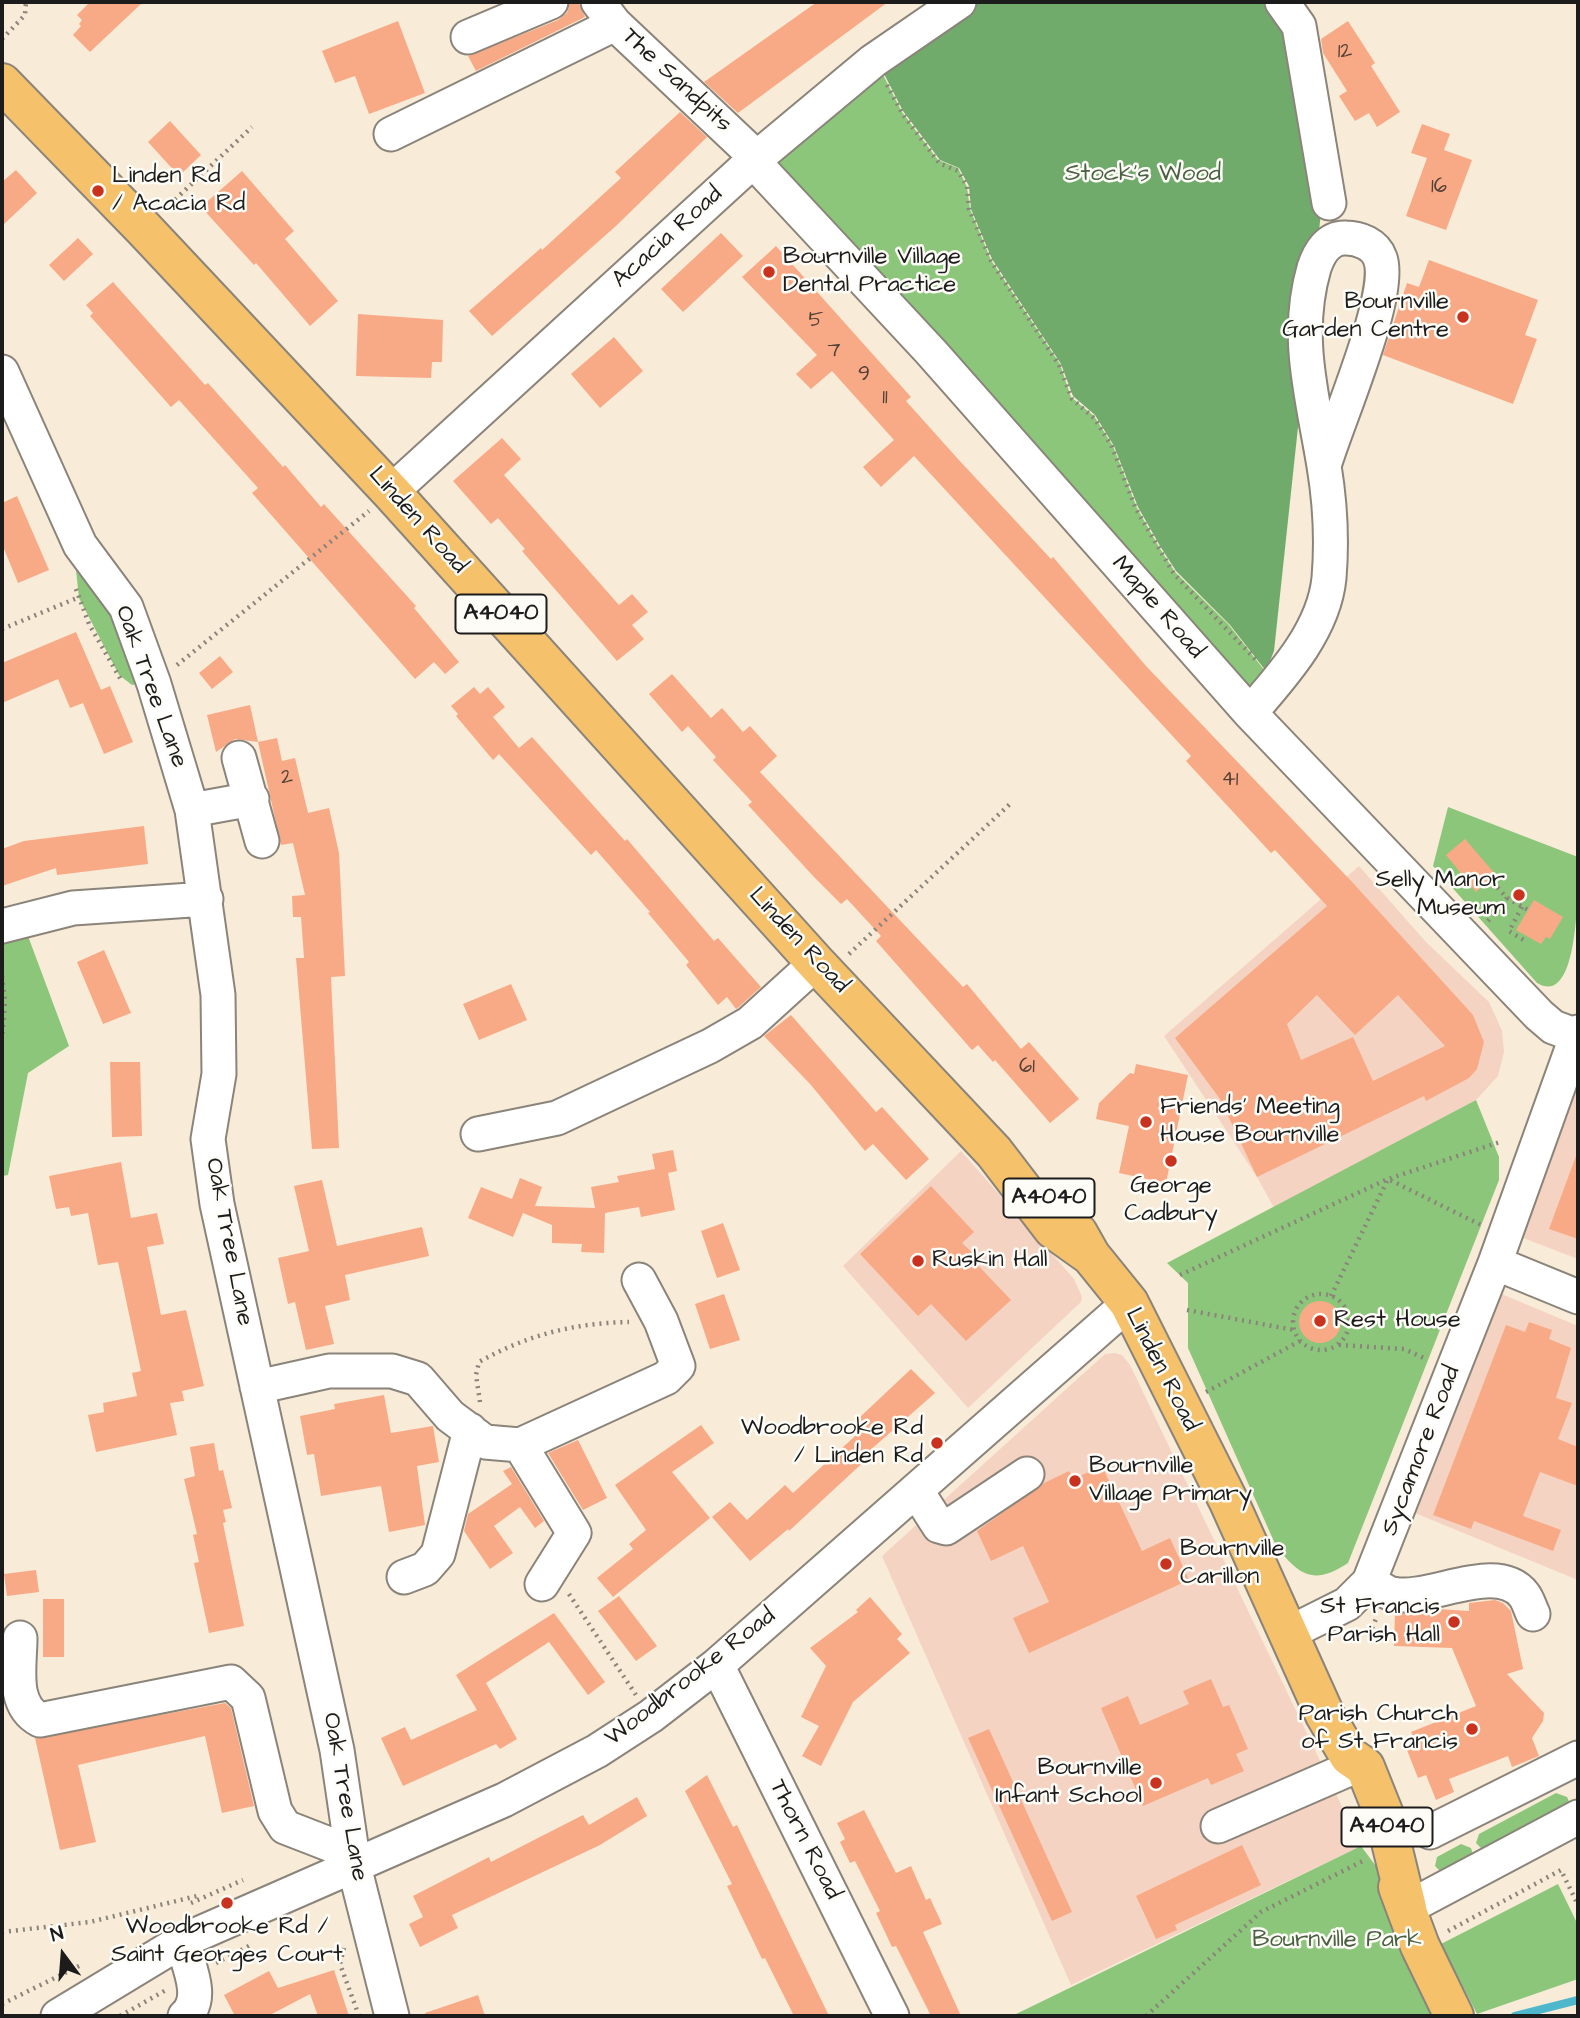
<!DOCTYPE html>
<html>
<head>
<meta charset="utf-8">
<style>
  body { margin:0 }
  #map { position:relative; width:1580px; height:2018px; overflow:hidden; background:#f8ebd8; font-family:"Architects Daughter",sans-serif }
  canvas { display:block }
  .frame { position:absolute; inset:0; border:4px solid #1c1c1c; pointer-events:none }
  .north { position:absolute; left:28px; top:1920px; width:70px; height:70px; -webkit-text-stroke:5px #fdfcf7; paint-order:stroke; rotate:344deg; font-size:19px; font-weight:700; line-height:28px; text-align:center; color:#1c1c1c }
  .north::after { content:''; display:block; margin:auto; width:24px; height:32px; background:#1c1c1c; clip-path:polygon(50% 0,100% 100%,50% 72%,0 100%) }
</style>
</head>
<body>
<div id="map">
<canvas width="1580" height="2018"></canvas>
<div class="frame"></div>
<div class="north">N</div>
</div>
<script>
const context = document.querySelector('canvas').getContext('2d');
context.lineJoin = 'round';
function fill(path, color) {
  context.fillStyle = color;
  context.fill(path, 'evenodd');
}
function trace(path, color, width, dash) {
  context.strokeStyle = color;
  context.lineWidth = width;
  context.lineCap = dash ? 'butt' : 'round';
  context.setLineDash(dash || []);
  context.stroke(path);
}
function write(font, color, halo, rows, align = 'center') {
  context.font = font + ' "Architects Daughter",sans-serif';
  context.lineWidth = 5;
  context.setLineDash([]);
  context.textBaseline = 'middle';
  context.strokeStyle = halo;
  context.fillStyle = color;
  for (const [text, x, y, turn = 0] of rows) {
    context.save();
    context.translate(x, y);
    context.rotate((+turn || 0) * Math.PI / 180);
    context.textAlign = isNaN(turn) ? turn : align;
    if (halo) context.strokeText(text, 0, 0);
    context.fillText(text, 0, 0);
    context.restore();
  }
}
const built = new Path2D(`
  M1359,866L1426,942L1489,1002L1502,1031L1504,1052L1498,1076L1476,1100L1274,1208L1257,1177L1164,1036Z
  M1578,1087V1259L1518,1236Z
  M961,1151L1074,1279L1082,1297L1081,1302L968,1408L843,1266Z
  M1499,1293L1578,1326V1580L1410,1511Z
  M1115,1353L1122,1355L1130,1365L1361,1846L1071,1985L882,1556L1105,1354Z`);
const green = new Path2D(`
  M878,65L902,112L938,160L958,168L967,187L970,209L991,260L1060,364L1071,397L1094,416L1113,446L1137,508L1159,547L1175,572L1229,625L1265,671L1248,708L770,156Z
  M81,551L151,681L132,685L119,675L79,598L76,570Z
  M1448,807L1578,857C1578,885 1580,1009 1537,983L1433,866Z
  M22,920L69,1046L28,1073L8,1175L2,1176V928Z
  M1476,1100L1499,1157V1180L1348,1563C1313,1586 1299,1575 1276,1546L1188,1348V1283L1167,1263Z
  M1556,1793L1567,1797L1571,1806L1485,1852L1476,1843L1479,1834Z
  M1461,1844L1471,1848L1474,1858L1444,1875L1435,1866L1437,1857Z
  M1361,1846L1407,1908L1454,2016H1012Z
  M1558,1884L1578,1925V1979L1477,2014L1441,1944Z`);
const forest = new Path2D(`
  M971,2H1272L1292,29L1322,203L1274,651L1266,671L1230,625L1176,571L1160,546L1138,507L1114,446L1095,415L1073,396L1061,364L992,259L971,209L969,186L959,168L940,160L903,111L879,64Z`);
const stream = new Path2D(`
  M1515,2016L1578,2000`);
const building = new Path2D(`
  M90,2H143L90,52L73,35L81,26L79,24L82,20L77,15Z
  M570,2H578L585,17L476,71L468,56L558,20L567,13Z
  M817,2H888L738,113L704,82Z
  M398,21L425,93L369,114L355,76L335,83L322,51Z
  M1348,21L1375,63L1371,66L1400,112L1377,127L1369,113L1355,121L1339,96L1347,91L1323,53L1321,39Z
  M680,112L707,137L617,225L492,336L469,311L541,248L542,250L621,178L615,172Z
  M170,121L201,155L179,176L148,142Z
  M1422,124L1450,134L1444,150L1472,160L1446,230L1406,216L1427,158L1411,153Z
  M16,170L37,193L2,226V182Z
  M242,171L294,231L285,239L338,301L310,326L256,263L254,265L201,207Z
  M721,233L743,256L683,312L661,289Z
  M78,238L93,254L64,281L49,265Z
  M776,246L911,397L906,401L958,459L1051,559L1053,557L1146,666L1353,883L1473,1015L1484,1042L1477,1069L1469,1078L1426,1101L1424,1096L1257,1177L1220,1099L1175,1038L1327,906L1275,850L1271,853L1186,761L1191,756L914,456L881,487L863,467L894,440L832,371L811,389L796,374L817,355L742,277ZM1317,995L1355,1035L1398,995L1445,1046L1373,1081L1353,1037L1301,1060L1287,1024Z
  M1429,260L1538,300L1525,335L1537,339L1513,404L1383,355L1407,283L1419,287Z
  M113,282L205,385L208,383L283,467L285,465L321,507L324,504L360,544L416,606L414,608L459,662L445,674L434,662L415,679L252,493L258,488L179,400L171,407L90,316L93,313L86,305Z
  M358,314L443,320L442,362H432L431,378L356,376Z
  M614,337L643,371L600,408L571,374Z
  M502,438L521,459L504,475L619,605L632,594L648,612L632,625L644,639L617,661L522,551L525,549L498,518L491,524L453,481Z
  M17,496L49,570L18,583L2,544V503Z
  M76,632L101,690L110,686L133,742L104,754L83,703L70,708L58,679L2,703V663Z
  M220,656L233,672L212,689L199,673Z
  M672,674L711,718L722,708L743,732L750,726L777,756L760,772L963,987L967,984L1021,1049L1029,1042L1079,1099L1050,1123L995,1060L993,1062L978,1045L972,1050L876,941L881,936L847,899L841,904L814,877L748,805L752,802L713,760L716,757L688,726L682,732L649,694Z
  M474,687L480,694L488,687L505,707L493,717L519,748L532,737L625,841L627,839L714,941L718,938L761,987L739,1007L736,1009L727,997L718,1005L686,965L689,962L648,913L650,912L596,850L591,855L499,754L493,760L456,716L458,714L451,706Z
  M250,705L258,742L235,739L216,752L207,715Z
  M277,738L282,761L295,758L308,813L329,808L339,853L345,976L331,977L339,1148L312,1149L296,958H304L301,917H293L292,896L305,895L293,843L281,845L258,742Z
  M144,826L148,864L57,875L56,868L2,886V849L24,841Z
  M1465,839L1496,875L1476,892L1446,855Z
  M1534,900L1563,917L1550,939L1546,937L1541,944L1516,930Z
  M104,950L131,1013L103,1024L77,962Z
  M511,984L527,1020L479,1040L463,1004Z
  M791,1015L876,1112L882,1107L929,1159L906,1180L873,1144L865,1151L811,1085L764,1036Z
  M110,1062H140L142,1136L112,1137Z
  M1136,1064L1188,1075L1166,1183L1119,1173L1129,1126L1096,1119L1099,1103L1130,1073L1134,1074Z
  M673,1150L677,1171L668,1173L675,1210L641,1217L639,1207L605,1213L604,1253L581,1252L582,1244L552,1243V1225L523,1213L513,1237L468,1218L481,1187L512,1199L520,1178L542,1187L535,1206L595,1208L591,1187L619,1182L617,1176L655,1169L652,1154Z
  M1576,1156L1578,1157V1239L1549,1229Z
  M121,1162L131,1218L157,1213L164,1244L147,1247L161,1315L186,1310L204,1386L182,1391L184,1401L170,1403L177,1435L96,1452L88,1415L104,1412L103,1403L137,1396L132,1373L141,1371L118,1262L98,1265L88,1213L71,1216L69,1207L56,1209L49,1176Z
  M322,1180L337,1246L422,1227L429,1256L345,1275L350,1300L325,1306L334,1344L306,1350L295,1302L288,1304L278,1258L309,1251L294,1186Z
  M931,1186L974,1232L962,1243L975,1255L971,1258L1011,1300L966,1341L931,1304L918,1316L860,1254Z
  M723,1223L740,1270L717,1278L701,1231Z
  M724,1294L740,1340L710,1349L695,1304Z
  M1299 1322a21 21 0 1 1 42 0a21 21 0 1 1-42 0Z
  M1529,1322L1552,1330L1549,1339L1571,1348L1556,1398L1572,1403L1558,1439L1578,1447V1486L1540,1472L1523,1516L1561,1530L1553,1551L1474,1521L1471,1529L1433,1515L1506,1325L1525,1332Z
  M911,1369L935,1393L867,1453L870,1456L789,1531L788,1529L750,1561L712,1517L730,1502L747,1520L785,1485L793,1493L866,1426L859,1418Z
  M384,1395L391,1433L433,1426L439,1462L417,1466L425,1525L389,1532L381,1486L321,1496L314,1454L307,1455L300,1416L335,1409L334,1404Z
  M701,1425L714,1443L672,1472L710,1518L613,1597L597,1578L633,1549L629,1544L646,1530L615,1485Z
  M578,1440L607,1498L583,1510L548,1453Z
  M214,1443L219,1471L223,1470L232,1508L223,1510L226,1522L223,1523L244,1626L209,1633L194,1563L199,1562L193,1535L197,1534L184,1479L195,1476L190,1447Z
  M1102,1466L1142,1551L1170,1538L1189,1580L1029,1653L1013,1618L1049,1602L1023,1546L991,1561L977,1531L1044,1483L1069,1471L1073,1479Z
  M511,1467L544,1521L535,1528L520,1507L494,1526L513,1553L490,1569L464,1531L468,1514L512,1484L503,1471Z
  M36,1570L39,1592L7,1596L4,1574Z
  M619,1596L657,1646L636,1661L598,1611Z
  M870,1597L902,1634L897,1639L910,1653L853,1702L821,1766L802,1756L819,1726L801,1717L826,1666L810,1648L858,1612L856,1610Z
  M43,1599H64V1657H43Z
  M1495,1600L1503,1603L1511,1611L1523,1669L1507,1674L1544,1713L1543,1721L1532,1738L1539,1756L1512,1767L1508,1756L1449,1779L1454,1792L1436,1800L1426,1775L1418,1778L1403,1740L1413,1736L1411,1732L1476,1706L1452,1648L1394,1646L1395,1613L1438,1609L1469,1611V1603Z
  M554,1613L605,1682L588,1695L549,1642L486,1683L517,1739L500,1749L496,1744L403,1786L381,1738L405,1727L411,1740L477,1710L456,1675Z
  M1211,1679L1223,1707L1229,1705L1248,1749L1236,1754L1244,1771L1211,1785L1208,1778L1143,1806L1101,1708L1128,1696L1140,1725L1189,1704L1183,1691Z
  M225,1703L231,1708L254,1806L222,1813L205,1736L78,1765L96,1842L60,1850L35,1738Z
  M989,1729L1072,1912L1052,1921L968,1738Z
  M707,1775L733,1827L737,1825L829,2016H794L765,1958L762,1959L727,1886L732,1884L685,1791Z
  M637,1797L647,1816L600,1845L452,1915L458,1928L420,1947L409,1924L423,1917L413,1896L489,1857L491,1862L583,1815L589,1825Z
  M864,1810L896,1873L911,1866L926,1900L930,1898L942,1924L923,1932L961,2016H931L896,1946L892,1947L876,1913L880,1911L855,1861L850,1863L840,1842L845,1839L837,1823Z
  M1242,1845L1261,1885L1175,1925L1177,1930L1156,1939L1136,1896Z
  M334,1970L349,2016H318L310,1994L268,2016H235L224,1995L269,1971L278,1988Z
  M478,1995L485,2016H426L425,2013Z`);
const path = new Path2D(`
  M2,39L25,15L26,2
  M887,85L902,113L939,163L958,171L967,186L969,209L991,261L1059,365L1072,399L1095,419L1112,447L1136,509L1174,574L1257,661
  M165,209L252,127
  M76,589L89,624L121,680
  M2,629L77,598
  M177,665L369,511
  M1507,898L1528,910
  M1522,907L1509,931L1527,942
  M1488,921L1507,898L1491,880
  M849,954L1010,804
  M2,976L5,1001L2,1039
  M1180,1275L1388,1179L1500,1142
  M1293 1322a28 28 0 1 1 56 0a28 28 0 1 1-56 0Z
  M1331,1296L1388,1179L1481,1225
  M1187,1310L1294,1330
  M1339,1345L1404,1349L1426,1359
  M1206,1392L1300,1341
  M480,1402L476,1375L479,1362C527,1335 574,1323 629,1322
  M569,1594L636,1695
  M1372,1628L1376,1619
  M191,1903L243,1880
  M1448,1931L1561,1870L1578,1905
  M2,1932L90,1922L201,1895
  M344,1948L340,1964L359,2016
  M216,1963L249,1946
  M2,2004L83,1964
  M120,2016L166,1990
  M1146,2016L1261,1912L1365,1860`);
const minor = new Path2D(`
  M598,2L615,24L757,158
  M1282,2L1299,26L1329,203
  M468,37L551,2
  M391,134L615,24
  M753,161L931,352L1250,713L1539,1015L1553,1027L1577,1036
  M2,372L80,545L126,607L154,684L192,810L218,995L219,1074L208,1139L217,1204L337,1750L354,1866L392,2016
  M391,492L753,161L873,61L959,2
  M1250,713C1283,675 1324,630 1329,578C1332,542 1330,502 1324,466C1313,398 1294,337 1314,268C1319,253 1328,237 1346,238C1359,238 1375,244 1380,258C1394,293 1336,424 1324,466
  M239,758L262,841
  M192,810L252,799
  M2,926L73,908L206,899
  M478,1134L557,1118L710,1046L750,1023L816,963
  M1495,1263L1578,1297
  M257,1387L329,1371H392L418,1379L450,1416L485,1442L520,1445L666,1378L678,1366L661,1321L639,1280
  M520,1445L574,1533L542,1584
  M916,1490L939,1526L946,1528L1027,1474
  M404,1577L425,1569L438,1554L470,1430
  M1369,1582C1377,1585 1386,1593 1393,1594C1429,1602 1497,1560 1524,1595C1528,1600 1530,1608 1533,1614
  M1289,1633L1347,1604L1369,1582L1495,1263L1578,1032
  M20,1638C20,1666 11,1705 40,1720L231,1682L248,1698L275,1811L285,1827L352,1853
  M717,1665L892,2016
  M1218,1826L1349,1769
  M1430,1832L1578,1758
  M1407,1908L1578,1817
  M182,1941C187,1963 206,1998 185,2016
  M58,2016L182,1941L504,1800L597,1751L651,1716L717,1665L1129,1303`);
const highway = new Path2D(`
  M2,83L144,229L391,492L816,963L994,1152L1053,1229L1091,1256
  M1078,1233L1091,1256L1129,1303L1229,1502L1325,1715L1349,1756L1365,1767L1385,1817L1407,1908
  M1398,1887L1420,1946L1454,2016`);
const markers = [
  [98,191,7,"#c8321e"],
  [769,272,7,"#c8321e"],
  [1463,317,7,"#c8321e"],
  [1519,895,7,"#c8321e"],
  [1146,1122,7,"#c8321e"],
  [1171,1161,7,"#c8321e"],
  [918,1261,7,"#c8321e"],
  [1320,1321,7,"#c8321e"],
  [937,1443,7,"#c8321e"],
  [1075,1481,7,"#c8321e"],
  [1166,1564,7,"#c8321e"],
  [1454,1622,7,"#c8321e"],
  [1472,1729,7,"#c8321e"],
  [1156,1783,7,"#c8321e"],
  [227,1903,7,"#c8321e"]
];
const numberNames = [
  ["12",1345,53],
  ["16",1439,188],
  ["5",816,322],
  ["7",834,352],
  ["9",864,376],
  ["11",885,399],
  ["2",287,779],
  ["41",1230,781],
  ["61",1027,1068]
];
const shields = [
  [501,614,91],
  [1049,1198,91],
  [1387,1827,91]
];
const shieldNames = [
  ["A4040",501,614],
  ["A4040",1049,1198],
  ["A4040",1387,1827]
];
const streetNames = [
  ["The Sandpits",676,81,43],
  ["Acacia Road",668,238,-42],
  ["Linden Road",417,521,48],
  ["Maple Road",1157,608,49],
  ["Oak Tree Lane",150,687,70],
  ["Linden Road",798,941,47],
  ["Oak Tree Lane",228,1242,79],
  ["Linden Road",1161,1370,63],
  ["Sycamore Road",1422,1451,-69],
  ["Woodbrooke Road",691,1678,-38],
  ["Oak Tree Lane",344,1797,80],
  ["Thorn Road",804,1840,63]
];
const parkNames = [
  ["Stock's Wood",1143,175],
  ["Bournville Park",1337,1941]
];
const poiNames = [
  ["Linden Rd",112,177],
  ["/ Acacia Rd",112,205],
  ["Bournville Village",783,258],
  ["Dental Practice",783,286],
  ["Bournville",1449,303,"right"],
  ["Garden Centre",1449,331,"right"],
  ["Selly Manor",1505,881,"right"],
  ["Museum",1505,909,"right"],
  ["Friends' Meeting",1160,1108],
  ["House Bournville",1160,1136],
  ["George",1171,1187,"center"],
  ["Cadbury",1171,1215,"center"],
  ["Ruskin Hall",932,1261],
  ["Rest House",1334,1321],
  ["Woodbrooke Rd",923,1429,"right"],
  ["/ Linden Rd",923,1457,"right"],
  ["Bournville",1089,1467],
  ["Village Primary",1089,1495],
  ["Bournville",1180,1550],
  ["Carillon",1180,1578],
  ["St Francis",1440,1608,"right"],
  ["Parish Hall",1440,1636,"right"],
  ["Parish Church",1458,1715,"right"],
  ["of St Francis",1458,1743,"right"],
  ["Bournville",1142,1769,"right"],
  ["Infant School",1142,1797,"right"],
  ["Woodbrooke Rd /",227,1928,"center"],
  ["Saint Georges Court",227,1956,"center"]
];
fill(built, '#f5d3c2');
fill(green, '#8cc67b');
fill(forest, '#71ab6b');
trace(stream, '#4eb7cb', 8);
fill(building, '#f8aa86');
trace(minor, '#8a847a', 37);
trace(highway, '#8a847a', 42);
trace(path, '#8a847a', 4.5, [2, 5]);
trace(minor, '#fff', 33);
trace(highway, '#f5c16b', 38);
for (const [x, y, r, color] of markers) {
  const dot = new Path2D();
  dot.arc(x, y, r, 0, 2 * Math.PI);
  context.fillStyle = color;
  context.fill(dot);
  trace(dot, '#fdfcf7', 2.5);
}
write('21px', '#534036', null, numberNames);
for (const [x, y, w] of shields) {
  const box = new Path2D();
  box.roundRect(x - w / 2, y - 19.5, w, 39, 5);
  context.fillStyle = '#fdfcf7';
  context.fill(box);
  trace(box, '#1c1c1c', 2);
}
write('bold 23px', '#1c1c1c', null, shieldNames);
write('24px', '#1c1c1c', '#fdfcf7', streetNames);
write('24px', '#496042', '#fdfcf7', parkNames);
write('24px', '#1c1c1c', '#fdfcf7', poiNames, 'left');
</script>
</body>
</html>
